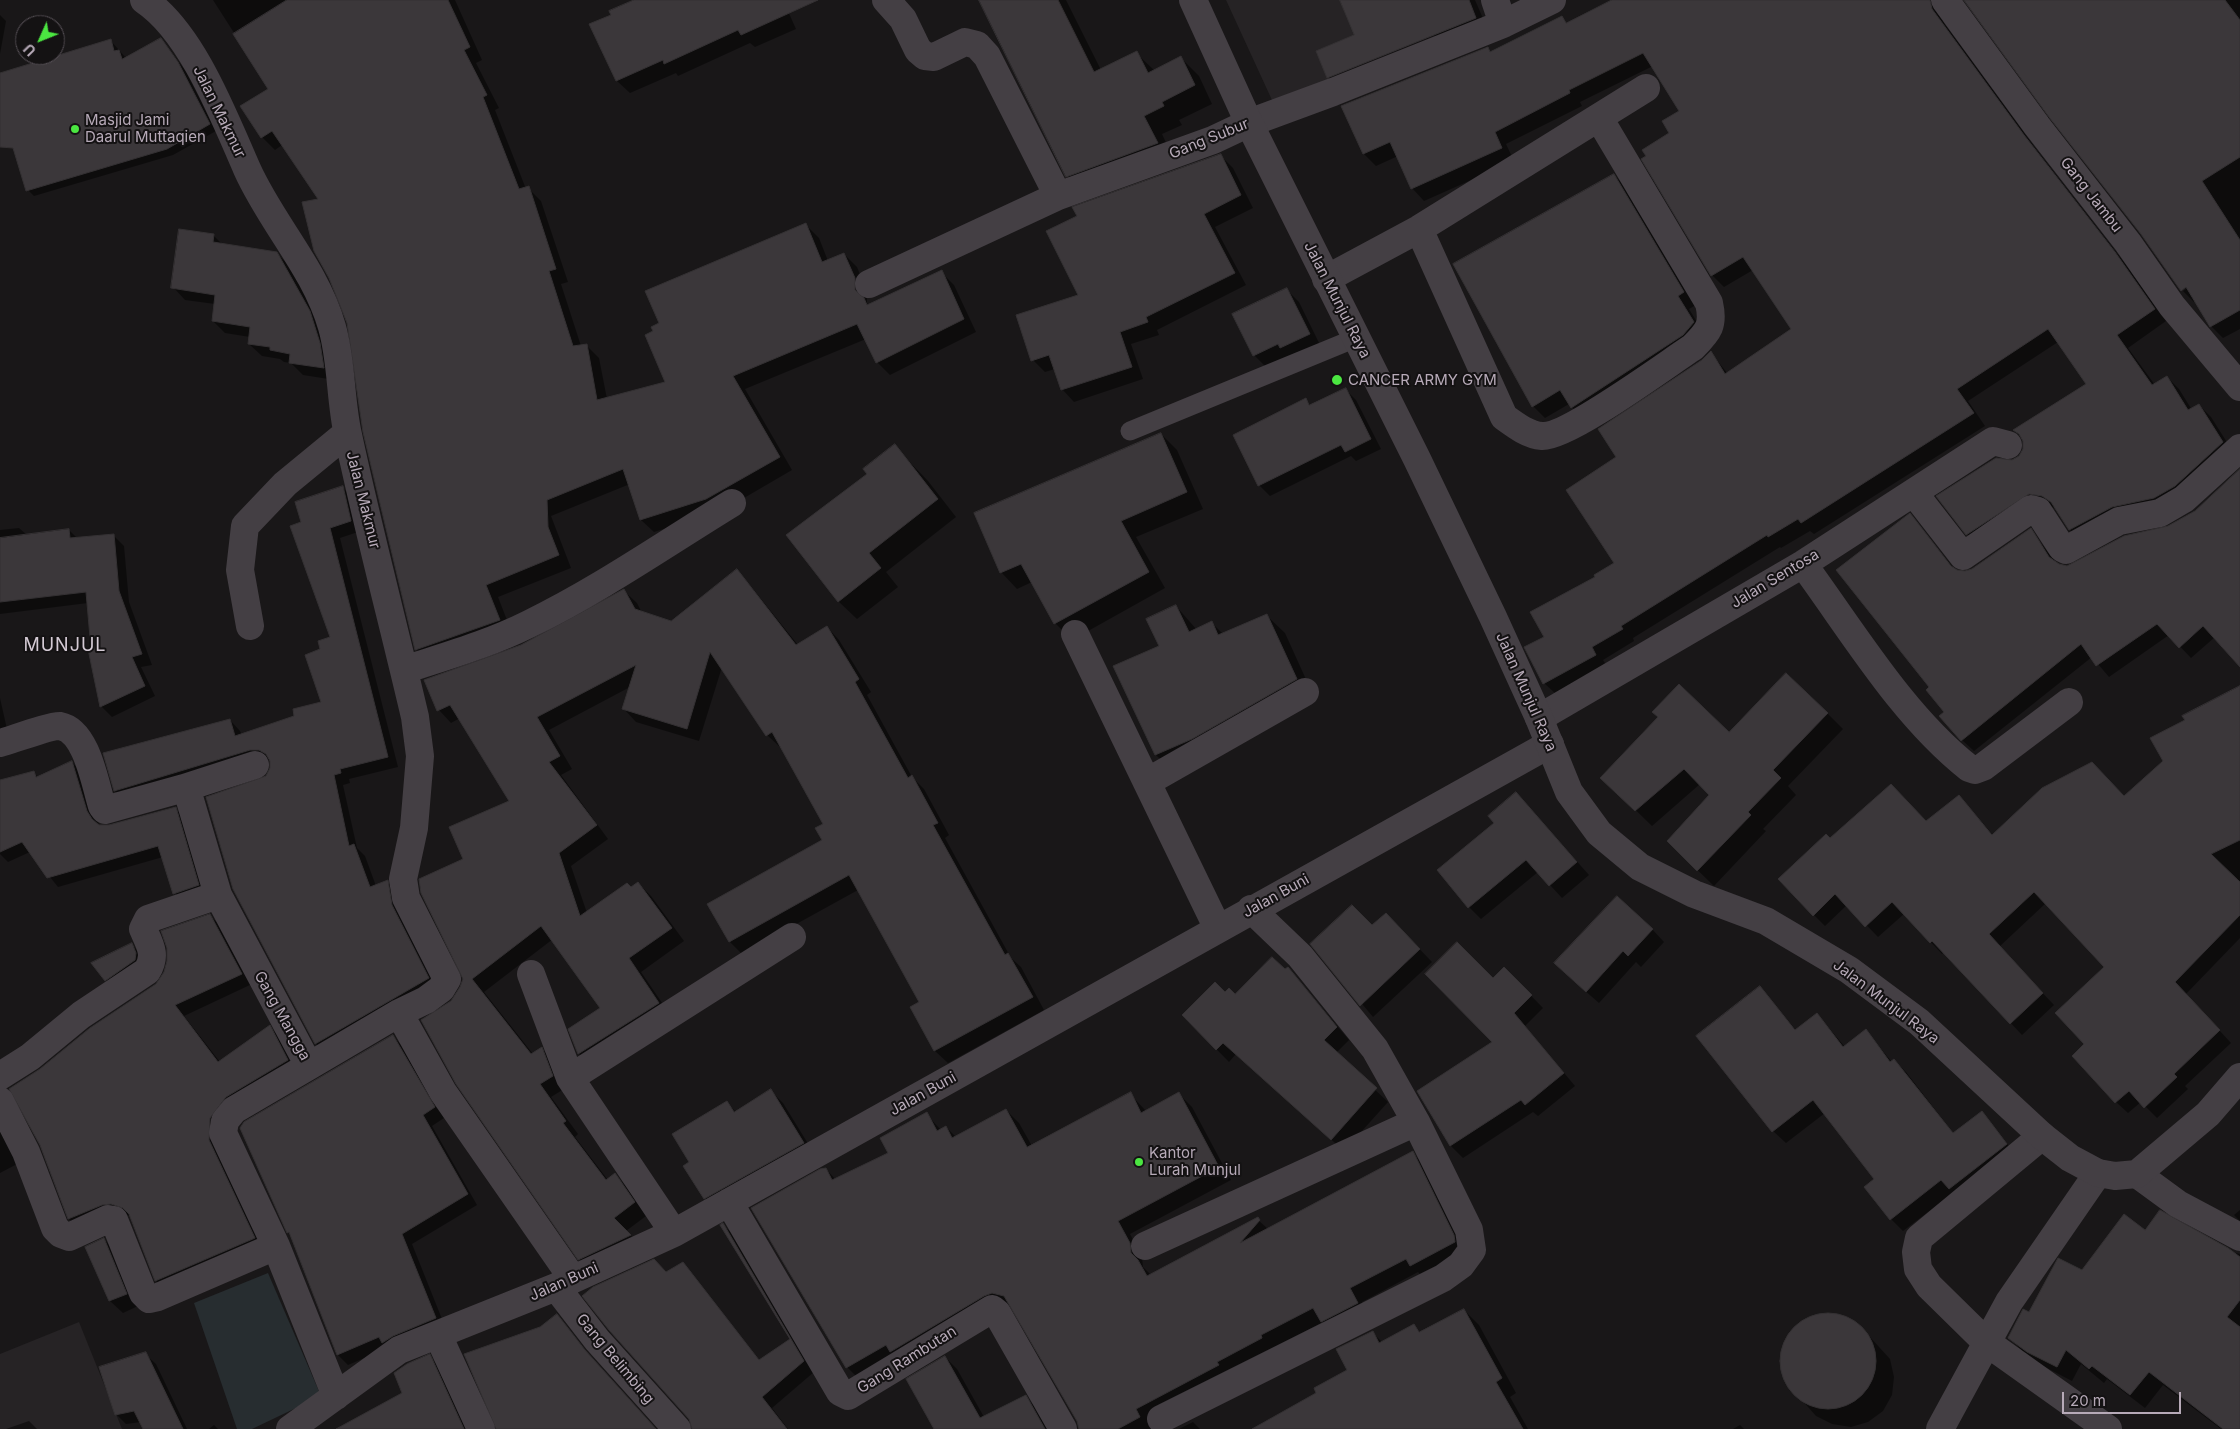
<!DOCTYPE html>
<html>
<head>
<meta charset="utf-8">
<style>
  body { margin:0 }
  #map { position:relative; width:2240px; height:1429px; overflow:hidden; background:#191718; font-family:Inter,sans-serif }
  canvas { display:block }
  .north { position:absolute; left:15px; top:15px; width:50px; height:50px; box-sizing:border-box; background:#141213; border:1px solid #554f55; border-radius:50%; rotate:226deg; font-size:14px; font-weight:700; line-height:20px; text-align:center; color:#b7aab8 }
  .north::after { content:''; display:block; margin:auto; width:18px; height:22px; background:#4be641; clip-path:polygon(50% 0,100% 100%,50% 72%,0 100%) }
  .scale { position:absolute; left:2062px; top:1392px; width:119px; height:22px; box-sizing:border-box; border:2px solid #b7aab8; border-top:0; padding-left:6px; font-size:15px; line-height:18px; white-space:nowrap; color:#b7aab8; -webkit-text-stroke:4px #141213; paint-order:stroke }
</style>
</head>
<body>
<div id="map">
<canvas width="2240" height="1429"></canvas>
<div class="north">U</div>
<div class="scale">20 m</div>
</div>
<script>
const context = document.querySelector('canvas').getContext('2d');
context.lineJoin = 'round';
function fill(path, color) {
  context.fillStyle = color;
  context.fill(path, 'evenodd');
}
function trace(path, color, width, dash) {
  context.strokeStyle = color;
  context.lineWidth = width;
  context.lineCap = dash ? 'butt' : 'round';
  context.setLineDash(dash || []);
  context.stroke(path);
}
function write(font, color, halo, rows, align = 'center') {
  context.font = font + ' Inter,sans-serif';
  context.lineWidth = 4;
  context.setLineDash([]);
  context.textBaseline = 'middle';
  context.strokeStyle = halo;
  context.fillStyle = color;
  for (const [text, x, y, turn = 0] of rows) {
    context.save();
    context.translate(x, y);
    context.rotate((+turn || 0) * Math.PI / 180);
    context.textAlign = isNaN(turn) ? turn : align;
    if (halo) context.strokeText(text, 0, 0);
    context.fillText(text, 0, 0);
    context.restore();
  }
}
const built = new Path2D(`
  M1226,0H1418L1440,47L1277,111Z
  M79,1322L122,1429H0V1354Z`);
const green = new Path2D(`
  M268,1273L321,1396L252,1429H237L194,1303Z`);
const shadow = new Path2D(`
  M213,0H455L482,60L476,63L499,108L495,110L526,189L528,188L541,201L568,282L561,284L581,346L586,345L599,358L607,399L667,383L806,225L819,238L828,261L844,254L857,267L867,292V303L869,306L941,272L954,285L976,332L890,375L877,362L866,339L745,389L792,470L720,512L654,532L641,520L630,484L551,516L571,568L498,597L512,633L429,662L416,649L348,323L320,200L282,145L275,150L262,137L270,89Z
  M637,0H783L796,29L755,47L750,43L678,76L676,73L630,93L617,81L613,15Z
  M986,0H1066L1101,70L1136,53L1155,71L1181,58L1199,76L1212,104L1179,120L1182,125L1162,134L1175,162L1085,194L1067,176Z
  M1341,0H1475L1488,30L1340,89L1328,77L1356,36Z
  M1632,0H1948L1941,15L1944,23L2036,149L2127,266L2166,321L2128,348L2155,385L2167,377L2179,389L2192,410L2199,405L2211,417L2235,455L2082,542L2070,530L2056,508L2042,505L1979,546L1967,534L2012,461L2020,457L2024,450L2023,439L2015,431L2088,384L2058,342L1968,401L1985,426L1814,534L1810,531L1781,548L1780,547L1633,638L1634,641L1603,660L1608,668L1557,695L1544,683L1545,637L1597,577L1615,563L1617,458L1711,353L1728,374L1793,329L1753,270L1724,287L1712,275L1671,134L1681,111L1653,66L1580,102L1582,106L1506,144L1514,161L1424,201L1412,188L1398,156L1376,166L1364,154L1343,106L1488,48L1492,53L1563,35Z
  M1966,0H2240V329L2223,338L2211,326L2196,301L2194,302L2183,291L2192,285L2182,290L2142,233Z
  M0,15L6,21L0,54Z
  M161,39L185,70L216,131L173,155L34,196L28,190L0,100V74L111,41L126,58Z
  M1220,155L1233,168L1253,208L1215,227L1246,285L1157,330L1159,335L1131,344L1143,379L1074,402L1062,389L1055,369L1045,372L1033,360L1080,295L1079,217Z
  M1614,175L1626,187L1696,305L1689,309L1705,335L1584,420L1569,404L1545,418L1533,406Z
  M213,235L223,245L276,253L289,265L322,325L335,380L303,375L291,363L284,362L280,359L262,356L249,344L250,337L225,333L213,321L215,304L185,300L173,287Z
  M1287,290L1299,302L1321,347L1266,367L1254,355Z
  M1345,389L1356,400L1381,449L1356,461L1351,456L1270,496L1259,485L1306,400L1311,406Z
  M1161,434L1177,450L1203,509L1136,537L1165,588L1072,640L1055,623L1032,582L1017,589L1001,572Z
  M894,446L928,481L956,517L886,572L898,587L857,619L838,601L868,475Z
  M2240,471V665L2215,637L2191,658L2169,635L2109,677L2092,657L1974,751L1962,740L1931,687L1910,515L1957,572L1965,573L1972,570L2030,530L2058,564L2066,567L2164,529L2193,514Z
  M343,488L353,498L361,531L340,538L398,767L349,779L350,783L343,785L357,848L365,856L376,886L387,882L398,892L439,989L326,1054L316,1044L234,889L272,768L270,760H261L126,801L115,791L230,720L240,731L242,735L296,717L323,702L321,650L332,638L303,523Z
  M19,528L27,535L69,530L77,538L113,535L124,546L129,602L152,665L141,667L155,696L112,717L101,706L88,603L0,614V530Z
  M737,571L749,584L798,645L827,627L839,640L871,692L867,695L912,777L924,789L949,835L945,838L1011,958L1021,967L1044,1010L948,1063L935,1051L912,1008L921,1003L858,890L742,954L730,942L824,841V824L782,746L780,747L767,735L722,667L699,741L636,722L624,709L630,687L549,730L572,769L561,775L608,839L571,866L587,913L638,883L651,896L684,941L641,972L671,1016L591,1066L579,1054L570,1030L602,1009L553,939L484,992L533,1054L541,1048L554,1061L564,1089L551,1097L578,1134L575,1137L608,1180L615,1175L628,1188L646,1216L626,1231L643,1248L592,1271L579,1259L462,988L464,979L465,860L511,802L460,718L451,723L439,710L521,646L624,591L637,603L642,613L672,622Z
  M1176,606L1197,630L1212,623L1223,634L1266,615L1285,633L1314,697L1174,773L1156,755L1161,646Z
  M2240,687V938L2186,994L2231,1043L2185,1086L2188,1089L2157,1118L2141,1102L2128,1113L2116,1102L2086,1045L2106,967L2046,903L1999,947L2054,1005L2022,1035L1944,952L1942,954L1904,914L1878,937L1847,905L1825,926L1814,915L1830,840L1927,822L1959,796L1993,835L2124,797L2164,761L2186,720Z
  M0,698L9,738L0,742Z
  M1827,713L1843,729L1788,786L1796,795L1763,829L1766,831L1714,886L1684,857L1711,795L1700,784L1652,826L1618,793L1729,733Z
  M72,762L81,772L99,826H109L175,808L185,818L208,895L184,903L175,893L163,857L58,887L30,852L8,862L0,854V781L33,772L38,777Z
  M1516,793L1589,875L1562,898L1538,872L1481,919L1469,907L1496,823Z
  M1386,914L1432,962L1373,1017L1312,944L1372,927Z
  M210,916L221,926L252,984L184,1016L220,1062L270,1027L280,1037L298,1071L220,1129L265,1249L167,1291L156,1281L131,1216L122,1214L80,1229L69,1219L41,1144V1070L157,985Z
  M1652,929L1664,942L1641,967L1636,962L1599,1003L1568,976Z
  M132,945L138,951L140,966L111,986L105,980Z
  M1288,968L1349,1040L1336,1053L1388,1102L1344,1151L1236,1054L1229,1062L1183,1015L1225,994L1235,996Z
  M1504,968L1543,1008L1525,1026L1575,1086L1538,1116L1533,1112L1463,1158L1451,1146L1418,1092L1494,1042L1493,979Z
  M1760,988L1796,1030L1817,1014L1845,1047L1865,1030L1892,1062L1894,1060L1906,1072L1954,1134L1981,1113L2018,1157L1953,1193L1903,1231L1891,1219L1876,1179L1825,1113L1786,1143L1773,1131Z
  M393,1036L403,1047L444,1118L432,1126L477,1205L412,1244L446,1329L388,1348L348,1365L338,1355L292,1236L288,1232Z
  M771,1091L783,1103L815,1155L717,1210L705,1198L691,1162L727,1103L736,1112Z
  M1130,1094L1146,1111L1179,1094L1192,1107L1231,1180L1130,1234L1142,1257L1143,1267L1151,1275L1257,1219L1268,1229L1413,1153L1425,1166L1466,1249L1424,1278L1418,1272L1362,1302L1370,1316L1335,1334L1323,1322L1273,1348L1159,1429H1080L1078,1421L1012,1307L1006,1306L860,1380L847,1367L829,1340L752,1209L826,1169L836,1180L890,1154L926,1114L941,1130L946,1127L956,1137L1006,1110L1019,1123L1032,1146Z
  M0,1126L19,1163L0,1173Z
  M2240,1210V1221L2234,1215Z
  M723,1225L734,1235L814,1372L772,1408L788,1429H693L666,1273L683,1263L760,1361L791,1339Z
  M2145,1232L2240,1254V1429H2221L2163,1385L2145,1408L2107,1379L2104,1383L2081,1364L2072,1381L2043,1366L2024,1353L2010,1338L2030,1314L2082,1271Z
  M104,1239L116,1252L138,1306L123,1313L110,1301L87,1247Z
  M1464,1310L1479,1325L1516,1393L1510,1397L1528,1429H1277L1348,1371L1372,1332L1382,1342L1414,1325L1421,1333Z
  M1825,1314L1843,1316L1859,1325L1890,1359L1894,1377L1892,1395L1883,1411L1868,1422L1851,1427L1832,1424L1816,1416L1786,1382L1781,1364L1783,1345L1792,1330L1807,1318Z
  M557,1316L596,1363L655,1429H497L541,1328Z
  M145,1354L156,1364L187,1429H144L141,1422L126,1424L116,1414Z
  M429,1356L440,1367L469,1429H340L403,1393Z
  M945,1357L957,1369L984,1417L1026,1397L1038,1410L1050,1429H935Z
  M29,1421L37,1429H6Z
  M1193,1422L1200,1429H1179Z
  M214,1425L218,1429H209Z
  M1740,1425L1744,1429H1733Z`);
const building = new Path2D(`
  M287,0H448L470,47L464,50L487,95L483,97L519,189L529,186L556,269L549,271L573,346L587,344L597,400L665,382L645,335L653,331L651,327L659,323L645,291L806,223L822,262L844,253L855,278V290L864,298L867,305L942,270L964,319L876,363L857,324L733,376L780,457L706,499L640,520L623,469L547,500L548,527L559,555L486,585L500,620L415,650L363,432L347,323L329,278L314,251L302,202L318,199L272,131L261,138L240,106L268,89L233,34Z
  M634,0H818L741,35L738,30L664,64L663,60L616,81L589,24L611,15L609,11Z
  M979,0H1058L1094,72L1137,51L1148,73L1181,56L1195,85L1162,102L1164,106L1144,116L1158,143L1066,177Z
  M1340,0H1469L1476,18L1327,78L1316,51L1354,35Z
  M1612,0H1930L1932,9L2024,135L2115,252L2155,309L2117,335L2152,385L2167,376L2188,410L2199,404L2223,442L2175,486L2154,498L2112,507L2069,530L2051,502L2042,496L2029,494L1966,535L1936,496L1996,458L2012,460L2019,456L2023,449V441L2019,434L2013,430L2086,384L2048,329L1957,389L1974,413L1801,523L1798,519L1768,537L1767,535L1621,626L1623,629L1592,647L1596,655L1543,684L1524,647L1544,637L1530,612L1595,577L1594,575L1614,563L1566,490L1616,457L1598,429L1702,360L1711,351L1725,374L1791,329L1743,257L1711,276L1641,159L1646,156L1642,150L1669,133L1662,121L1679,111L1643,53L1569,90L1570,93L1495,132L1502,148L1411,189L1390,142L1363,154L1341,106L1488,47L1490,52L1562,16L1566,23Z
  M1964,0H2225L2240,20V157L2202,181L2240,240V310L2210,327L2186,287L2181,291L2141,234L2049,117Z
  M161,38L178,62L210,124L167,149L26,191L13,148L0,147V73L111,39L114,51L119,50L122,59Z
  M1221,154L1241,195L1204,214L1235,273L1146,317L1148,322L1120,332L1132,367L1061,390L1049,355L1031,361L1016,315L1078,295L1046,231L1077,216L1072,207Z
  M1614,174L1684,292L1678,296L1694,322L1683,335L1571,408L1560,390L1532,407L1453,264Z
  M179,229L214,234L213,242L277,252L310,311L320,343L324,368L289,363L290,354L270,350V347L248,344L250,327L212,321L215,295L171,288Z
  M1287,288L1310,334L1280,348L1278,344L1253,356L1232,314Z
  M1346,388L1371,439L1345,452L1341,445L1258,486L1233,435L1306,398L1309,405Z
  M1161,433L1187,492L1121,521L1149,572L1054,624L1021,564L1000,573L974,513Z
  M895,444L938,499L869,553L881,568L838,602L786,535L867,474L863,469Z
  M2240,469V667L2203,626L2179,648L2157,624L2096,666L2081,644L1961,741L1939,716L1944,712L1926,690L1929,687L1836,570L1910,513L1951,566L1957,570L1965,571L1972,569L2031,528L2049,557L2059,564L2067,566L2124,536L2168,526L2195,511Z
  M343,486L351,521L330,528L388,757L340,769L341,773L334,775L349,846L354,844L370,887L388,880L392,905L429,978L315,1044L233,889L206,797L266,776L270,768V761L266,754L259,750H250L114,791L103,753L230,719L235,736L294,716L293,709L321,702L305,655L320,649L318,641L330,637L290,526L301,522L295,502Z
  M69,529L70,538L114,534L119,591L142,654L132,657L145,686L100,707L88,649H91L86,592L0,602V538Z
  M737,569L796,645L827,626L859,679L855,682L908,778L912,775L938,823L933,825L1005,955L1008,953L1033,997L934,1051L910,1007L919,1002L849,875L729,942L707,904L822,840L815,828L823,824L772,732L766,736L710,652L687,729L622,709L636,665L537,717L560,756L549,762L597,825L559,853L580,916L627,883L631,887L638,882L672,928L629,958L659,1003L578,1054L568,1029L600,1008L541,926L472,979L531,1054L542,1047L553,1076L540,1084L566,1121L563,1123L606,1180L615,1173L635,1202L614,1218L631,1235L578,1260L456,1084L421,1020L451,1001L460,987L463,979L421,893L419,879L463,859L449,827L509,801L450,705L437,711L424,680L521,645L624,589L635,609L671,621Z
  M1176,605L1189,632L1212,621L1218,635L1267,614L1297,679L1192,739L1155,755L1113,666L1159,646L1146,619Z
  M1786,673L1828,713L1773,770L1781,778L1748,812L1751,815L1697,871L1667,841L1709,795L1684,769L1635,811L1600,778L1658,717L1652,712L1679,684L1729,732Z
  M2240,686V840L2211,854L2240,882V915L2175,982L2220,1030L2174,1074L2177,1077L2144,1108L2129,1091L2115,1103L2072,1056L2084,1044L2055,1013L2104,967L2034,892L1989,934L2043,993L2010,1024L1932,941L1930,943L1892,902L1865,927L1835,894L1813,916L1778,879L1826,834L1830,838L1891,784L1926,821L1959,795L1992,835L2042,788L2092,762L2124,796L2163,761L2150,738L2185,720L2182,716Z
  M72,761L87,811L92,819L99,825H109L176,807L199,885L173,894L158,846L47,878L22,842L0,852V780L34,771L36,777Z
  M1516,792L1577,862L1549,886L1526,860L1468,908L1437,870L1494,823L1488,816Z
  M1617,896L1653,929L1628,956L1623,951L1586,992L1554,963Z
  M1352,905L1372,925L1386,913L1420,949L1360,1006L1310,944Z
  M210,914L242,974L175,1005L218,1062L270,1025L288,1060L226,1097L210,1118L209,1140L255,1238L155,1281L129,1214L123,1208L111,1204L102,1205L68,1219L40,1145L9,1089L40,1069L90,1028L156,984L164,972L167,961V948L161,931Z
  M1457,942L1493,978L1504,967L1532,995L1514,1013L1564,1073L1525,1105L1521,1100L1450,1146L1417,1091L1492,1042L1425,974Z
  M132,943L136,953L135,960L105,981L91,963Z
  M1272,957L1285,969L1288,967L1337,1027L1324,1040L1377,1088L1331,1140L1223,1043L1216,1050L1182,1015L1215,982L1225,992L1229,988L1235,994Z
  M1760,986L1795,1030L1817,1013L1843,1047L1866,1029L1890,1062L1894,1059L1953,1133L1982,1111L2007,1144L1949,1189L1941,1180L1890,1220L1864,1187L1874,1179L1813,1100L1772,1132L1696,1036Z
  M393,1035L435,1107L423,1115L468,1194L402,1234L436,1318L393,1336L382,1343L379,1337L337,1355L289,1232L287,1233L240,1128L244,1122Z
  M771,1089L804,1143L704,1199L683,1166L689,1162L672,1134L727,1101L734,1112Z
  M1131,1092L1141,1113L1179,1092L1219,1167L1118,1221L1130,1243L1131,1253L1138,1260L1147,1276L1258,1217L1260,1220L1240,1243L1413,1151L1454,1235L1455,1242L1410,1266L1406,1259L1350,1288L1358,1303L1321,1322L1313,1308L1261,1335L1262,1338L1217,1362L1219,1365L1136,1409L1140,1417L1118,1429H1079L1077,1421L1004,1296L992,1293L984,1296L890,1352L886,1345L846,1368L751,1208L820,1169L826,1168L832,1180L888,1153L880,1138L927,1112L937,1131L946,1126L952,1138L1006,1109L1027,1147Z
  M2160,1210L2228,1248L2240,1257V1300L2227,1317L2240,1327V1429H2223L2149,1372L2130,1395L2092,1366L2089,1369L2066,1350L2057,1367L2027,1352L2008,1338L2023,1309L2029,1312L2058,1258L2082,1270L2124,1214L2145,1230Z
  M723,1223L804,1361L762,1397L787,1429H692L689,1419L609,1330L582,1296L593,1287L654,1259L666,1272L683,1262L759,1360L790,1339L720,1225Z
  M104,1238L127,1294L109,1301L85,1247Z
  M1464,1309L1502,1378L1496,1382L1523,1429H1252L1316,1393L1314,1388L1347,1370L1336,1349L1373,1331L1379,1343L1414,1324L1419,1332Z
  M1780 1361a48 48 0 1 1 96 0a48 48 0 1 1-96 0Z
  M557,1314L585,1350L656,1429H496L464,1354L540,1327Z
  M146,1352L183,1429H143L134,1411L115,1415L99,1367Z
  M430,1354L464,1429H336L402,1393L394,1373L407,1364Z
  M945,1356L980,1418L1026,1395L1045,1429H934L906,1379Z`);
const service = new Path2D(`
  M1130,431L1356,338`);
const minor = new Path2D(`
  M886,0L903,19L918,50L925,56L934,57L965,42L977,45L987,56L1058,196
  M1495,0L1503,24
  M1945,0L2037,126L2128,243L2172,306L2240,387
  M1419,229L1504,417C1515,425 1528,435 1542,436C1567,438 1667,364 1693,347C1709,331 1714,325 1709,303L1599,118
  M1326,279L1419,229L1646,88
  M869,284L1058,196L1213,140L1249,123L1333,92L1503,24L1552,0
  M1914,493L1963,556L2031,509L2038,511L2062,548L2066,550L2119,521L2160,513L2184,499L2240,448
  M1803,564C1853,632 1902,715 1969,768L1975,770L1983,767L2069,702
  M250,626L240,570L245,526L285,484L347,433
  M1075,634L1218,929
  M404,670C446,656 489,644 529,624C599,590 665,544 732,503
  M1539,718L1803,564L1993,441L2008,445
  M0,743C11,740 52,725 60,726C87,731 95,784 102,806L105,810L184,788L187,790L218,895
  M1147,782L1305,692
  M184,788L255,765
  M531,974L570,1078L674,1233
  M399,1013L443,1092L573,1279
  M309,1066L234,1110L225,1121L223,1133L276,1246L336,1396
  M0,1076L30,1057L81,1015L147,971C157,955 150,945 143,929L148,919L218,895L309,1066L399,1013L426,1000L441,989L447,979L406,898L403,879L414,828L420,756L415,717C393,623 368,529 348,435C340,400 342,362 332,327C315,268 271,223 247,169C224,117 192,32 144,0
  M570,1078L792,937
  M0,1101L26,1152L55,1228L61,1234L69,1237L108,1219L114,1220L143,1293L149,1299L158,1297L276,1246
  M2042,1136L1919,1238L1916,1252L1918,1269L1929,1286L1986,1342L2108,1429
  M2137,1174L2178,1204L2240,1237
  M729,1202L840,1392L848,1396L992,1309L997,1313L1063,1429
  M1145,1246L1416,1122
  M556,1287L597,1340L677,1429
  M438,1335L481,1429
  M1161,1419L1443,1278L1461,1265L1472,1250L1469,1230L1416,1122L1375,1049L1300,956L1251,909
  M290,1429L399,1350L556,1287L674,1233L1550,744
  M1940,1429L2009,1302L2098,1173`);
const tertiary = new Path2D(`
  M1193,0L1249,123L1417,459L1493,617L1539,718L1569,792L1599,833L1640,867L1694,894L1766,921L1849,970L1919,1022L2042,1136L2070,1158L2098,1173L2115,1176L2137,1174L2208,1114L2240,1077`);
const markers = [
  [75,129,5,"#4be641"],
  [1337,380,6,"#4be641"],
  [1139,1162,5,"#4be641"]
];
const streetNames = [
  ["Jalan Makmur",219,112,64],
  ["Gang Subur",1209,139,-22],
  ["Gang Jambu",2091,195,52],
  ["Jalan Munjul Raya",1337,300,63],
  ["Jalan Makmur",363,500,76],
  ["Jalan Sentosa",1775,579,-31],
  ["Jalan Munjul Raya",1526,692,66],
  ["Jalan Buni",1276,896,-29],
  ["Jalan Munjul Raya",1886,1002,37],
  ["Gang Mangga",282,1016,61],
  ["Jalan Buni",923,1094,-29],
  ["Jalan Buni",564,1282,-24],
  ["Gang Belimbing",615,1359,50],
  ["Gang Rambutan",907,1360,-32]
];
const poiNames = [
  ["Masjid Jami",85,120],
  ["Daarul Muttaqien",85,137],
  ["CANCER ARMY GYM",1348,380],
  ["Kantor",1149,1153],
  ["Lurah Munjul",1149,1170]
];
const quarterNames = [
  ["MUNJUL",65,646]
];
fill(built, '#262325');
fill(green, '#272d30');
fill(shadow, '#0007');
fill(building, '#3b373a');
trace(building, '#343133', 1);
trace(service, '#443f44', 19);
trace(minor, '#443f44', 28);
trace(tertiary, '#443f44', 28);
for (const [x, y, r, color] of markers) {
  const dot = new Path2D();
  dot.arc(x, y, r, 0, 2 * Math.PI);
  context.fillStyle = color;
  context.fill(dot);
  trace(dot, '#141213', 2);
}
write('15px', '#b7aab8', '#141213', streetNames);
write('15px', '#b7aab8', '#141213', poiNames, 'left');
context.letterSpacing = '1px';
write('18px', '#d4cad4', '#141213', quarterNames);
context.letterSpacing = '0px';
</script>
</body>
</html>
